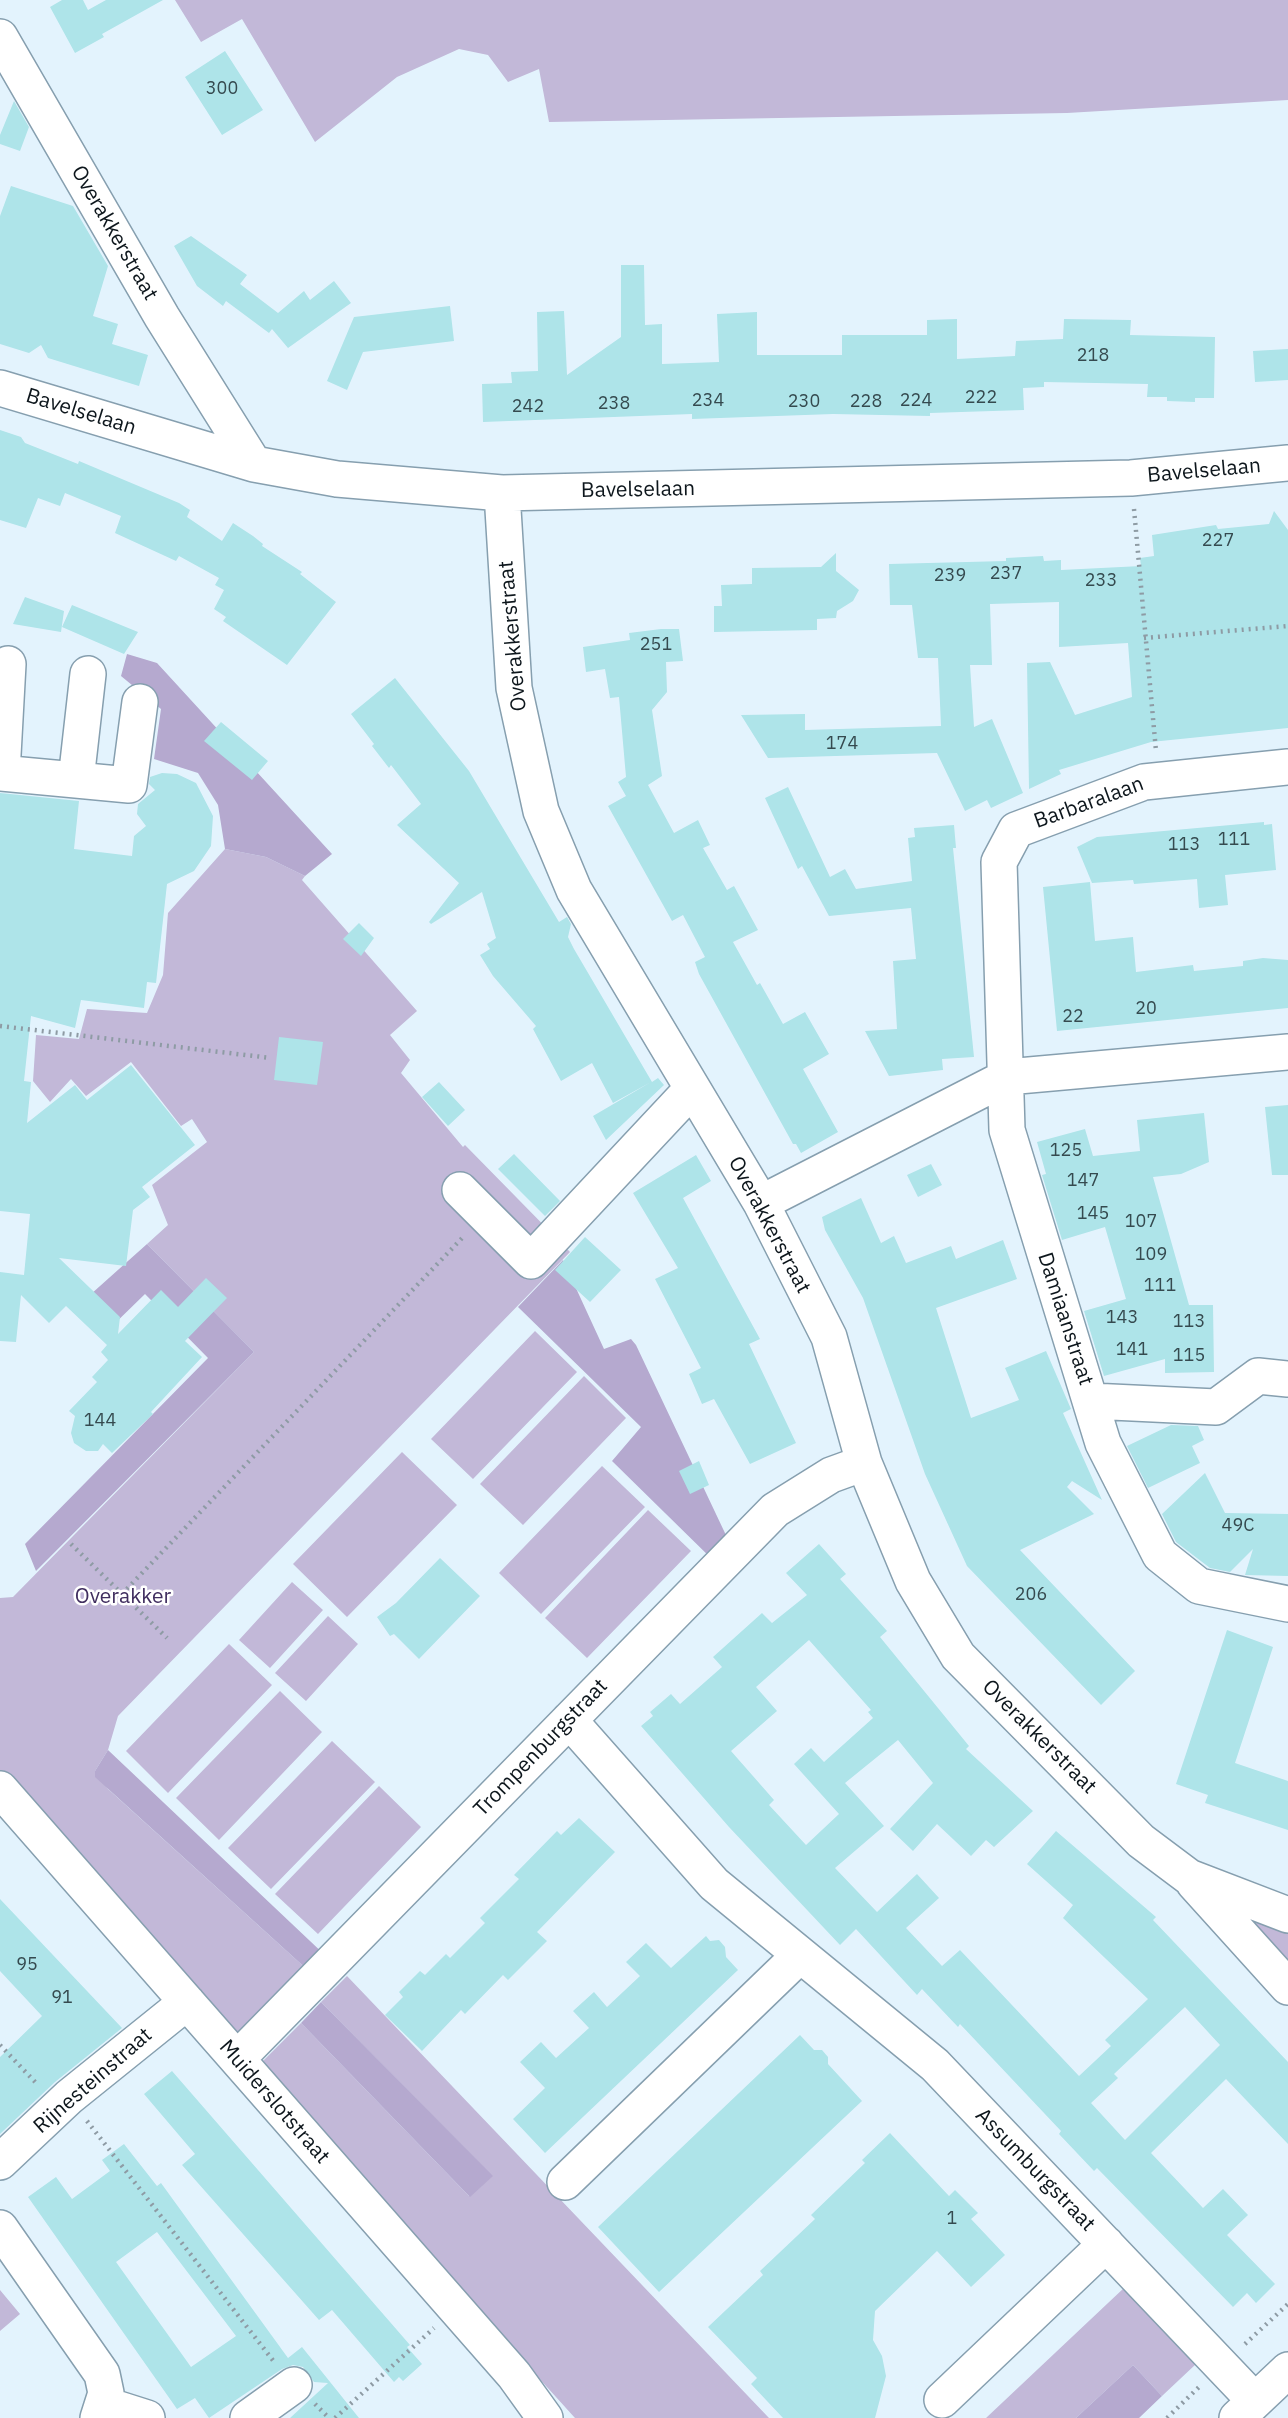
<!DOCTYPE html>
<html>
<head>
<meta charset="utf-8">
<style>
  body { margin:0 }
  canvas { display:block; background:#e3f3fd }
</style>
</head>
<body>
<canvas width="1288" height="2418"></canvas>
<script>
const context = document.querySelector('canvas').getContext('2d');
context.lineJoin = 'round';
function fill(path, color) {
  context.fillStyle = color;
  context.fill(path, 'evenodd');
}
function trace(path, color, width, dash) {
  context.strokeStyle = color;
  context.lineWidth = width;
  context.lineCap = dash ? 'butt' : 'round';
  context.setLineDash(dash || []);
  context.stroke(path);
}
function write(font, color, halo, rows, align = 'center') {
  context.font = font + ' "IBM Plex Sans",sans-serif';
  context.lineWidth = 5;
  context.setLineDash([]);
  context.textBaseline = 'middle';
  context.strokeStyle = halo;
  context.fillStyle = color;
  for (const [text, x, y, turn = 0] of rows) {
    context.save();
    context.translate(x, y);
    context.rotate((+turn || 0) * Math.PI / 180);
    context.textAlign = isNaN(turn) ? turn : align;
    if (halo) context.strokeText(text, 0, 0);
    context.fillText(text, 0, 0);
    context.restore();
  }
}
const green = new Path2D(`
  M175,0H1288V100L1067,113L549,122L539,69L508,82L488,55L459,49L397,77L315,142L242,19L201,42Z
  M225,849L266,857L305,876L302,880L417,1011L390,1035L410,1060L401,1073L463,1147L465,1145L570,1252L118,1716L108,1750L95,1771L108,1789L312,1974L241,2048L0,1773V1598L13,1597L254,1352L147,1244L168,1225L152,1185L207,1142L192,1119L181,1126L131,1062L86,1096L71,1079L50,1102L33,1081L36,1035L79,1039L87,1009L147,1013L163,975L168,913Z
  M535,1331L577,1372L473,1479L431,1439Z
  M584,1376L626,1418L523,1525L480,1484Z
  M402,1452L457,1505L347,1617L293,1564Z
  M602,1466L645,1507L541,1614L499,1573Z
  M648,1510L691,1551L587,1658L545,1618Z
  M292,1582L323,1610L270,1668L239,1640Z
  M328,1616L358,1644L306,1701L275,1673Z
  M229,1644L272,1685L168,1793L126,1751Z
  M280,1691L322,1732L219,1840L176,1798Z
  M332,1741L375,1782L271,1889L228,1848Z
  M379,1786L421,1827L318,1934L275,1894Z
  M1244,1912L1288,1934V1977Z
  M347,1976L769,2418H575L257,2067L301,2023L469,2196L492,2176L321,2002Z
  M1125,2287L1196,2364L1162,2396L1133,2365L1076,2418H986Z
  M0,2290L20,2314L0,2331Z`);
const forest = new Path2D(`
  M127,654L157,663L332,854L305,876L266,857L225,849L218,805L198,773L154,759L161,709L121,676Z
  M147,1244L254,1352L36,1571L25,1544L208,1358L145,1294L105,1333L81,1303Z
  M563,1260L604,1349L631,1339L636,1345L733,1550L718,1565L612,1461L641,1427L518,1307Z
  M108,1750L328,1958L312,1974L95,1777V1771Z
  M321,2002L493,2176L470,2197L301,2023Z
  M1133,2365L1162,2396L1139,2418H1076Z`);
const building = new Path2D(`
  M62,0H83L88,10L106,0H163L102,34L104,37L75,53L50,7Z
  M225,51L263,110L222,135L185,77Z
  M14,101L29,127L20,151L0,144V135Z
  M11,186L73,206L108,266L93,316L118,324L112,344L148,355L139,386L48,358L41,345L29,353L0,344V216Z
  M191,236L247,275L240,284L278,313L304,291L310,300L334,281L351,303L288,348L272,329L269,333L226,301L223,306L197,286L174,246Z
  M621,265H644L645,325L662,324V364L719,362L717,314L757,312V355H842V335H927V320L957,319V359L1015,356L1016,341L1063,339L1064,319L1131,320L1130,335L1215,337L1214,398H1195V402L1167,401V397H1147L1148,384L1044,382V387L1023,388L1024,410L930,413V416L833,414L692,419V414L483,422L482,384L512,383L511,372L538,371L537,312L564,311L567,375L621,337Z
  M450,306L454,341L363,352L347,390L327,381L354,317Z
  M1288,349V380L1255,382L1253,351Z
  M0,430L21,437L25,443L78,464L79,461L179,503L190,510L187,517L222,541L233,523L253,536L263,544L262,546L302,572L300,574L336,602L287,665L223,621L226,617L214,609L224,590L215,585L219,578L179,556L176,561L115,533L121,516L65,493L60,506L38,498L26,528L0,520Z
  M1274,511L1288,530V728L1151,742L1059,770L1061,774L1029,789L1027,663L1050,662L1075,715L1132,697L1128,643L1059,647V602L990,604L992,665H970L974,727L992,719L1023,793L991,808L987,800L965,811L937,753L768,758L741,715L805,714V730L941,726L938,658H918L912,605H890L889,564L1006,561V558L1043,556L1044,561L1061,560V570L1141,566L1140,558L1154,556L1152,535L1216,525L1218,529L1269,524Z
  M836,553V571L859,590L853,601L837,611L836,618L817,619V630L714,632V606H722L721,585L752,584V568L821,567Z
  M25,597L64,611L61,632L13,624Z
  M72,605L138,632L124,654L62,627Z
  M661,629H679L683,661L666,662L667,692L652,710L662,776L648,785L674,833L698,820L710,845L703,848L727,890L734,886L758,930L733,942L757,985L760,983L783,1024L805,1012L829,1054L803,1069L838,1132L801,1153L796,1144H793L699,974L695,962L705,957L683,915L672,921L608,806L626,796L618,782L626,777L619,697L610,698L605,669L586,672L583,647L630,640L629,633Z
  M395,678L469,771L559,922L567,917L571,924L568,937L574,949L652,1082L658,1078L664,1085L606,1140L593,1116L651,1082L613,1103L592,1063L561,1081L533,1029L536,1026L493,976L480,955L490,949L487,944L496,938L482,892L431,924L429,922L459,883L397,825L421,804L391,765L389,768L372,746L374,744L351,714Z
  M221,722L268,761L252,780L204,741Z
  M162,773L177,774L196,783L213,816L211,846L194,871L167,884L156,983L147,982L144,1008L81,1000L75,1028L31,1016L24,1081L31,1082L27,1123L75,1085L87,1100L131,1065L195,1145L142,1187L150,1197L133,1210L126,1266L59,1258L120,1317L118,1334L161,1290L178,1307L206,1278L227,1298L185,1341L202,1357L151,1412L153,1414L112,1453L103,1444L98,1451H86L74,1443L71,1433L75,1416L69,1411L97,1382L92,1377L108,1360L101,1352L107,1345L66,1306L49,1323L21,1295L16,1342L0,1341V1272L24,1275L30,1214L0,1211V793L79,801L74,849L132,856L134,836L146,826L137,814L138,804L155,790L149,784L150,777Z
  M788,787L830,877L845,869L856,889L912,881L908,838L915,837L914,828L954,825L956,848H953L974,1057L942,1059L943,1070L889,1076L865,1031L897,1029L893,961L916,959L911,908L829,916L802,866L798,869L765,798Z
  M1264,822V825L1272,824L1276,870L1225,875L1228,905L1199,908L1197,879L1134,884L1133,880L1092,883L1077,847L1097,837Z
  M1090,882L1095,941L1133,937L1136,972L1193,965L1194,971L1243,966V961L1263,958L1288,960V1008L1057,1031L1043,887Z
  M359,923L374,938L361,956L343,939Z
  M279,1037L323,1042L317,1085L274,1080Z
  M439,1082L465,1110L448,1126L422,1097Z
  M1288,1105V1175H1272L1265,1107Z
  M1204,1113L1209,1162L1181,1174L1153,1177L1189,1305H1213L1214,1372L1165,1373V1359L1104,1376L1084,1311L1126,1299L1105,1227L1062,1240L1042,1175L1046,1174L1037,1142L1085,1129L1093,1156L1140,1151L1137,1120Z
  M514,1154L560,1201L545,1216L498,1169Z
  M696,1155L711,1181L683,1198L760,1339L749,1344L796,1443L750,1464L714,1399L702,1404L689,1374L701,1368L655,1279L678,1268L633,1193Z
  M931,1164L942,1185L918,1197L907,1175Z
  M861,1198L881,1243L894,1236L906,1263L951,1246L956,1259L1003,1240L1017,1279L936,1308L971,1418L1019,1400L1005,1368L1046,1351L1071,1409L1063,1413L1102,1500L1072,1481L1067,1487L1094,1514L1020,1550L1135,1671L1101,1705L967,1566L925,1474L863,1298L825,1230L822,1217Z
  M585,1237L621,1270L590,1302L555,1270Z
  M1171,1425L1198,1426L1204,1440L1192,1446L1200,1463L1148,1488L1127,1446Z
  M699,1461L709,1485L690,1494L679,1471Z
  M1205,1473L1225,1513L1288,1514V1576L1245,1575L1253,1549L1230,1572L1210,1568L1176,1542L1162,1514Z
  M819,1544L846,1574L840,1579L887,1631L880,1637L969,1746L966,1749L1033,1811L994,1847L986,1840L971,1856L937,1824L913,1851L890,1829L933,1783L898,1740L845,1783L884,1826L835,1868L877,1912L917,1874L939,1898L906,1928L942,1966L960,1950L1079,2076L1111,2046L1105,2040L1148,1999L1063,1918L1073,1905L1027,1864L1056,1831L1156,1917L1153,1920L1288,2062V2144L1226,2079L1151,2153L1203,2208L1223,2189L1248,2215L1227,2235L1275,2284L1256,2303L1247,2293L1233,2307L1097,2168L1094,2171L1059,2134L1061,2131L960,2024L958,2027L922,1989L917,1995L856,1929L840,1945L729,1827L641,1726L653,1716L650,1712L671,1694L680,1704L722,1667L713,1657L762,1613L772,1623L807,1595L786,1573ZM809,1640L871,1710L868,1712L873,1718L824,1762L811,1748L794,1764L839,1814L806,1845L769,1805L774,1800L731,1751L777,1711L756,1687ZM1185,2007L1220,2045L1125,2140L1091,2103L1118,2078L1114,2074Z
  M440,1558L480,1596L419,1659L394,1634L390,1636L377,1617L396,1603Z
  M1227,1630L1273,1647L1235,1763L1288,1781V1830L1205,1803L1208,1795L1176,1784Z
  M579,1818L615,1852L537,1932L547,1941L508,1980L503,1975L465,2014L461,2010L422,2051L385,2015L403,1997L399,1992L420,1971L425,1975L446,1954L450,1958L485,1923L480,1918L519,1879L514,1875L557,1831L561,1835Z
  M0,1899L122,2028L55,2082L0,2134V2057L42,2016L0,1971Z
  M706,1936L710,1941L719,1940L725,1947L726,1957L738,1970L545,2153L513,2119L545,2088L520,2062L541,2042L556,2058L589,2028L573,2011L594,1992L607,2007L640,1976L626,1962L646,1943L671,1968Z
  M800,2035L814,2050H822L828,2057V2064L862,2101L659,2292L598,2227Z
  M172,2071L410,2345L407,2347L422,2364L403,2381L399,2377L394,2382L332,2310L319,2320L182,2165L195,2154L144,2094Z
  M890,2133L949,2196L955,2190L978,2213L971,2219L1005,2255L971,2287L937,2251L875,2311L873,2340L882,2356L886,2376L875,2418H783L751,2384L757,2378L708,2327L763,2275L760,2271L815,2219L811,2215L865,2163L862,2160Z
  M124,2144L157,2186L161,2183L288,2358L302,2347L359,2418H290L328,2383L314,2382L303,2367L293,2365L282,2369L209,2418L195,2398L177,2409L28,2197L56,2177L72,2199L110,2171L102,2160ZM157,2232L236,2336L191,2367L116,2262Z`);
const path = new Path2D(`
  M1134,509L1156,751
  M1144,638L1288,626
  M0,1026L271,1058
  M71,1544L167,1638
  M122,1594L465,1235
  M0,2045L37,2084
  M87,2121L275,2363
  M1245,2344L1288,2304
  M315,2404L329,2418
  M335,2418L434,2328
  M1167,2418L1200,2386`);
const minor = new Path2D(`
  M0,37L162,317L254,464
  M0,388L254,464L337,479L502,493L1131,478L1288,463
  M502,493L514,688L541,811L574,890L761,1203L829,1337L864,1463L913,1581L958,1656L1141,1841L1189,1877L1288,1915
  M1288,767L1144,782L1016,830L999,862L1007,1130L1103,1443L1160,1555L1199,1586L1288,1604
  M0,773L129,785L140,702
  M2,773L8,664
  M76,780L88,674
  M460,1190L531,1261L692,1089
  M761,1203L1007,1077L1288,1052
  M1091,1401L1216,1407L1258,1376L1288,1379
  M569,1720L714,1884L935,2065L1255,2401
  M0,1789L514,2375L545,2418
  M1194,1883L1288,1987
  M237,2059L775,1510L831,1475L864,1463
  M0,2162L69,2097L187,2002
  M565,2182L799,1956
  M0,2228L102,2374L106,2393L98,2418
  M942,2400L1106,2244
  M103,2404L147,2418
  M248,2418L294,2385
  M1237,2418L1288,2370`);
const numberNames = [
  ["300",222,89],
  ["218",1093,356],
  ["222",981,398],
  ["234",708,401],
  ["224",916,401],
  ["230",804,402],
  ["228",866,402],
  ["238",614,404],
  ["242",528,407],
  ["227",1218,541],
  ["237",1006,574],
  ["239",950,576],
  ["233",1101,581],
  ["251",656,645],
  ["174",842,744],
  ["111",1234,840],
  ["113",1184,845],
  ["20",1146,1009],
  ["22",1073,1017],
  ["125",1066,1151],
  ["147",1083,1181],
  ["145",1093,1214],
  ["107",1141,1222],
  ["109",1151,1255],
  ["111",1160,1286],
  ["143",1122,1318],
  ["113",1189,1322],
  ["141",1132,1350],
  ["115",1189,1356],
  ["144",100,1421],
  ["49C",1238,1526],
  ["206",1031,1595],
  ["95",27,1965],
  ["91",62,1998],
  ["1",952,2219]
];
const streetNames = [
  ["Overakkerstraat",114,233,60],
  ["Bavelselaan",81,412,17],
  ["Bavelselaan",1204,471,-5],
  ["Bavelselaan",638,490,-1],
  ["Overakkerstraat",513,636,-95],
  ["Barbaralaan",1089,803,-20],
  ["Overakkerstraat",769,1225,62],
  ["Damiaanstraat",1065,1319,72],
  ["Overakkerstraat",1039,1737,45],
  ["Trompenburgstraat",541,1748,-46],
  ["Rijnesteinstraat",93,2081,-41],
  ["Muiderslotstraat",274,2102,49],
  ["Assumburgstraat",1035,2170,46]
];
const parkNames = [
  ["Overakker",123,1597]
];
fill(green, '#c2b8d8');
fill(forest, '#b5a9cf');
fill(building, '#aee4e9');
trace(minor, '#869faf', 38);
trace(path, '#8e9ba4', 4.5, [2, 5]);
trace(minor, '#fff', 35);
write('18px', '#354a4f', null, numberNames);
write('21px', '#0d161c', '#fff', streetNames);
write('21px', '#402e5f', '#fff', parkNames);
</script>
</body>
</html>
